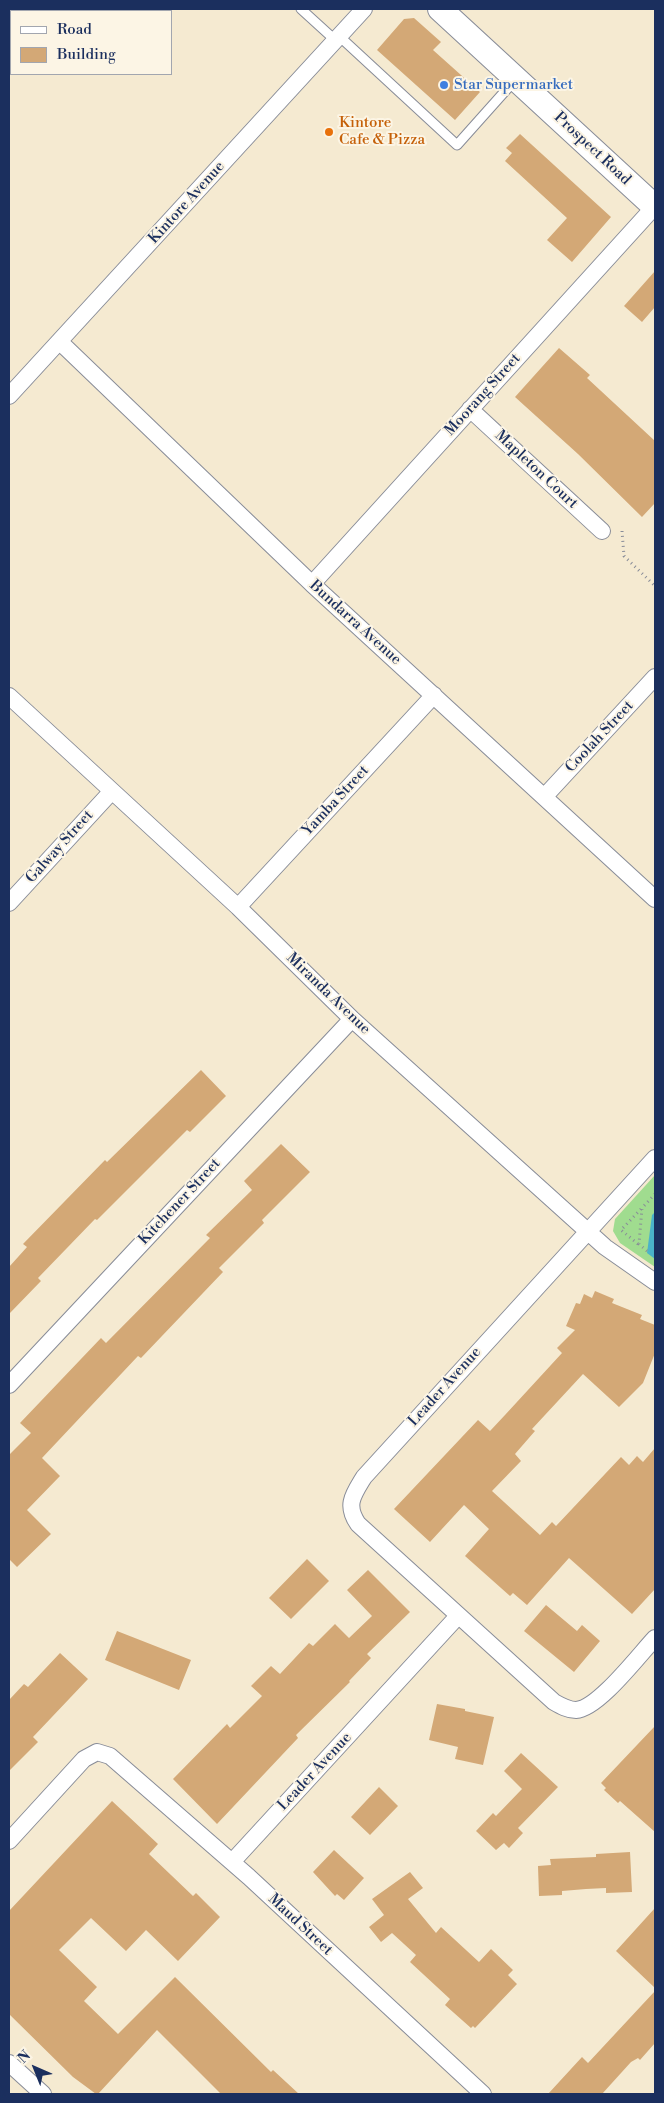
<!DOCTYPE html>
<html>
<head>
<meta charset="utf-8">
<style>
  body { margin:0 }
  #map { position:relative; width:664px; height:2103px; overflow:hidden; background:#f5ead1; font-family:"Libre Bodoni",serif }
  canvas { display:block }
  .frame { position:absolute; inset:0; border:10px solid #1b2f5e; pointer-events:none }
  .legend { position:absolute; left:10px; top:10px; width:162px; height:65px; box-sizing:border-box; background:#fcf5e5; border:1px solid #a2a6af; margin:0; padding:6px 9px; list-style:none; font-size:15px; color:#1b2f5e }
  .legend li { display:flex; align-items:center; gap:10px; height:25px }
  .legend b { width:25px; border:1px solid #a2a6af }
  .north { position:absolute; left:10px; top:2043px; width:50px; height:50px; -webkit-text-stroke:4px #fcf5e5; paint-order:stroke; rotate:316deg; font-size:14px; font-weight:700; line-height:20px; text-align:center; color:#1b2f5e }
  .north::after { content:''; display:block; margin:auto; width:18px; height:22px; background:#1b2f5e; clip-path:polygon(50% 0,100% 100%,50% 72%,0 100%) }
</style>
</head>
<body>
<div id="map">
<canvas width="664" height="2103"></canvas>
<div class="frame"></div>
<ul class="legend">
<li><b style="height:6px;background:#fff"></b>Road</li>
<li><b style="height:14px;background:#d3a876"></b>Building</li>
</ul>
<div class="north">N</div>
</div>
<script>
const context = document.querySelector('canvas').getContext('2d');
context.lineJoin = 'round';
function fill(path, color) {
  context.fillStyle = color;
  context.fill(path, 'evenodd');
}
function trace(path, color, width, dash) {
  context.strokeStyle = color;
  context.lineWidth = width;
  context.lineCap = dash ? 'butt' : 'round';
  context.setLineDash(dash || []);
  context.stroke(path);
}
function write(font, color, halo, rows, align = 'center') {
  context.font = font + ' "Libre Bodoni",serif';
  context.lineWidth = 4;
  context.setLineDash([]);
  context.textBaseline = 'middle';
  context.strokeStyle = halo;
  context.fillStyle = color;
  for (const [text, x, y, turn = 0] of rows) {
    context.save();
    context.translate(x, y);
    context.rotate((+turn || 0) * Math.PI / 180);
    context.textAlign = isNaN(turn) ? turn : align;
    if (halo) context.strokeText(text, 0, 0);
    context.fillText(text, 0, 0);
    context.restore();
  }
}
const green = new Path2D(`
  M655,1175V1267L620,1243L613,1231L615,1219Z`);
const water = new Path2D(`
  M655,1212V1259L647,1253L652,1215Z`);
const building = new Path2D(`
  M414,18L441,42L433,50L480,92L455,120L377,50L404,19Z
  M520,134L611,217L572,262L547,240L567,218L505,161L512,153L506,148Z
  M655,271V307L642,322L624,306Z
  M559,348L590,375L587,378L655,441V503L642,517L578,454L515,397Z
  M201,1070L226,1096L190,1132L187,1130L97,1220L95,1219L38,1278L41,1281L9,1314V1267L27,1247L23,1244L105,1160L107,1162Z
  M281,1144L310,1172L262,1220L264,1223L219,1268L223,1272L141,1358L138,1356L42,1458L60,1476L27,1510L51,1534L17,1567L9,1559V1455L31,1433L20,1423L101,1338L106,1343L210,1238L206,1235L252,1190L244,1181Z
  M595,1291L614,1299L612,1303L642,1315L640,1319L655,1325V1353L643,1383L619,1407L583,1374L532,1429L535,1431L515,1454L521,1461L492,1491L540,1535L552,1522L556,1526L621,1457L629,1465L637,1456L643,1462L655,1448V1589L632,1614L569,1558L527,1605L513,1593L510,1596L465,1556L489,1529L464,1505L430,1542L394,1509L478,1420L490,1431L505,1415L562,1353L557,1348L575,1330L566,1326L576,1303L580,1304L584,1294L592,1298Z
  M307,1559L329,1581L291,1619L269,1598Z
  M368,1570L410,1612L367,1654L371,1658L349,1681L350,1682L296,1735L298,1738L217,1824L173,1779L227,1724L230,1728L262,1696L251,1686L271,1666L280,1674L309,1643L313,1646L335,1624L349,1638L372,1616L347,1590Z
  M546,1605L577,1631L582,1625L600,1641L574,1672L524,1631Z
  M117,1631L191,1660L179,1690L105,1660Z
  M60,1653L88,1679L33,1737L38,1742L9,1771V1700L24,1684L28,1687Z
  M437,1704L465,1709V1711L494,1717L483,1765L455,1759L458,1747L429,1740Z
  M655,1726V1832L620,1801L618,1803L604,1790L606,1788L601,1783Z
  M521,1753L558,1787L518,1828L523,1833L509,1848L504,1843L496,1850L476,1831L493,1813L496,1816L522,1789L504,1771Z
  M379,1787L398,1806L370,1835L351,1817Z
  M112,1801L158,1844L149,1854L193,1896L196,1893L220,1917L178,1961L146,1930L126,1951L91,1918L59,1950L97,1987L84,2001L118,2034L175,1977L271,2072L273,2070L299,2094H221L157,2030L98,2094H96L73,2077L9,2014V1911Z
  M334,1850L364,1878L344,1900L337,1894L335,1896L313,1872Z
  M630,1852L632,1892L606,1893V1888L586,1889L562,1891V1895L539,1896L538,1866L551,1865L550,1859L596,1857V1854Z
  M410,1872L423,1888L408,1899L436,1933L441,1927L479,1962L491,1949L513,1970L508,1975L517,1984L475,2028L473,2026L471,2028L445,2005L450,1999L410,1962L416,1955L392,1933L381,1942L369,1927L384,1915L372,1899Z
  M655,1908V1988L616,1951Z
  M655,1991V2043L640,2060L638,2058L631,2062L602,2094H548L582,2057L588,2063Z`);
const path = new Path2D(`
  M622,531L624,556L655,586
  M638,1244L621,1230L642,1208
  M647,1251L639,1244L642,1208L655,1194`);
const lane = new Path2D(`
  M301,9L335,40
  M339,36L457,145L515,80`);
const street = new Path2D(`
  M60,342L312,584L655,899
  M9,396L364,9
  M470,409L602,531
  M312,584L655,206
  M9,696L238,907L352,1019L605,1247L655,1282
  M545,796L655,677
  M9,903L112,791
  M238,907L434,695
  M655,1158L364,1477C353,1495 345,1505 358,1524L554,1702C561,1706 568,1710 576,1710C598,1709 639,1655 655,1638
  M9,1385L352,1019
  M9,1841L84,1759L97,1752L110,1756L249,1877L483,2094
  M232,1862L458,1616
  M9,2063L43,2094`);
const secondary = new Path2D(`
  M440,9L655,207`);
const markers = [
  [444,85,5,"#3f7fe0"],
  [329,132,5,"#e8710a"]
];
const shopNames = [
  ["Star Supermarket",454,85]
];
const foodNames = [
  ["Kintore",339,123],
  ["Cafe & Pizza",339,140]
];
const streetNames = [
  ["Prospect Road",592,149,43],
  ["Kintore Avenue",187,203,-48],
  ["Moorang Street",483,395,-48],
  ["Mapleton Court",536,470,43],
  ["Bundarra Avenue",355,623,42],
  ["Coolah Street",600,737,-47],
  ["Yamba Street",336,801,-47],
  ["Galway Street",60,847,-48],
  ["Miranda Avenue",328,994,44],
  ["Kitchener Street",180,1202,-47],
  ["Leader Avenue",445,1387,-48],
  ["Leader Avenue",315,1772,-47],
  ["Maud Street",300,1925,43]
];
fill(green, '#a0dc8f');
fill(water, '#4ab3c9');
fill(building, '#d3a876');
trace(lane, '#888c98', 11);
trace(street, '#888c98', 18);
trace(secondary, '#888c98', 26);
trace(path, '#888c98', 3, [1, 4]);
trace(lane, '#fff', 9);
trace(street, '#fff', 16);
trace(secondary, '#fff', 24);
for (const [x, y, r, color] of markers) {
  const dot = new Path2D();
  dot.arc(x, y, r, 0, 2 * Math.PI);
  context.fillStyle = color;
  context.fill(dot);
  trace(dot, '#fcf5e5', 2);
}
write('15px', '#366cbe', '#fcf5e5', shopNames, 'left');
write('15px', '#c56008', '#fcf5e5', foodNames, 'left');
write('15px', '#1b2f5e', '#fcf5e5', streetNames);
</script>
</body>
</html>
